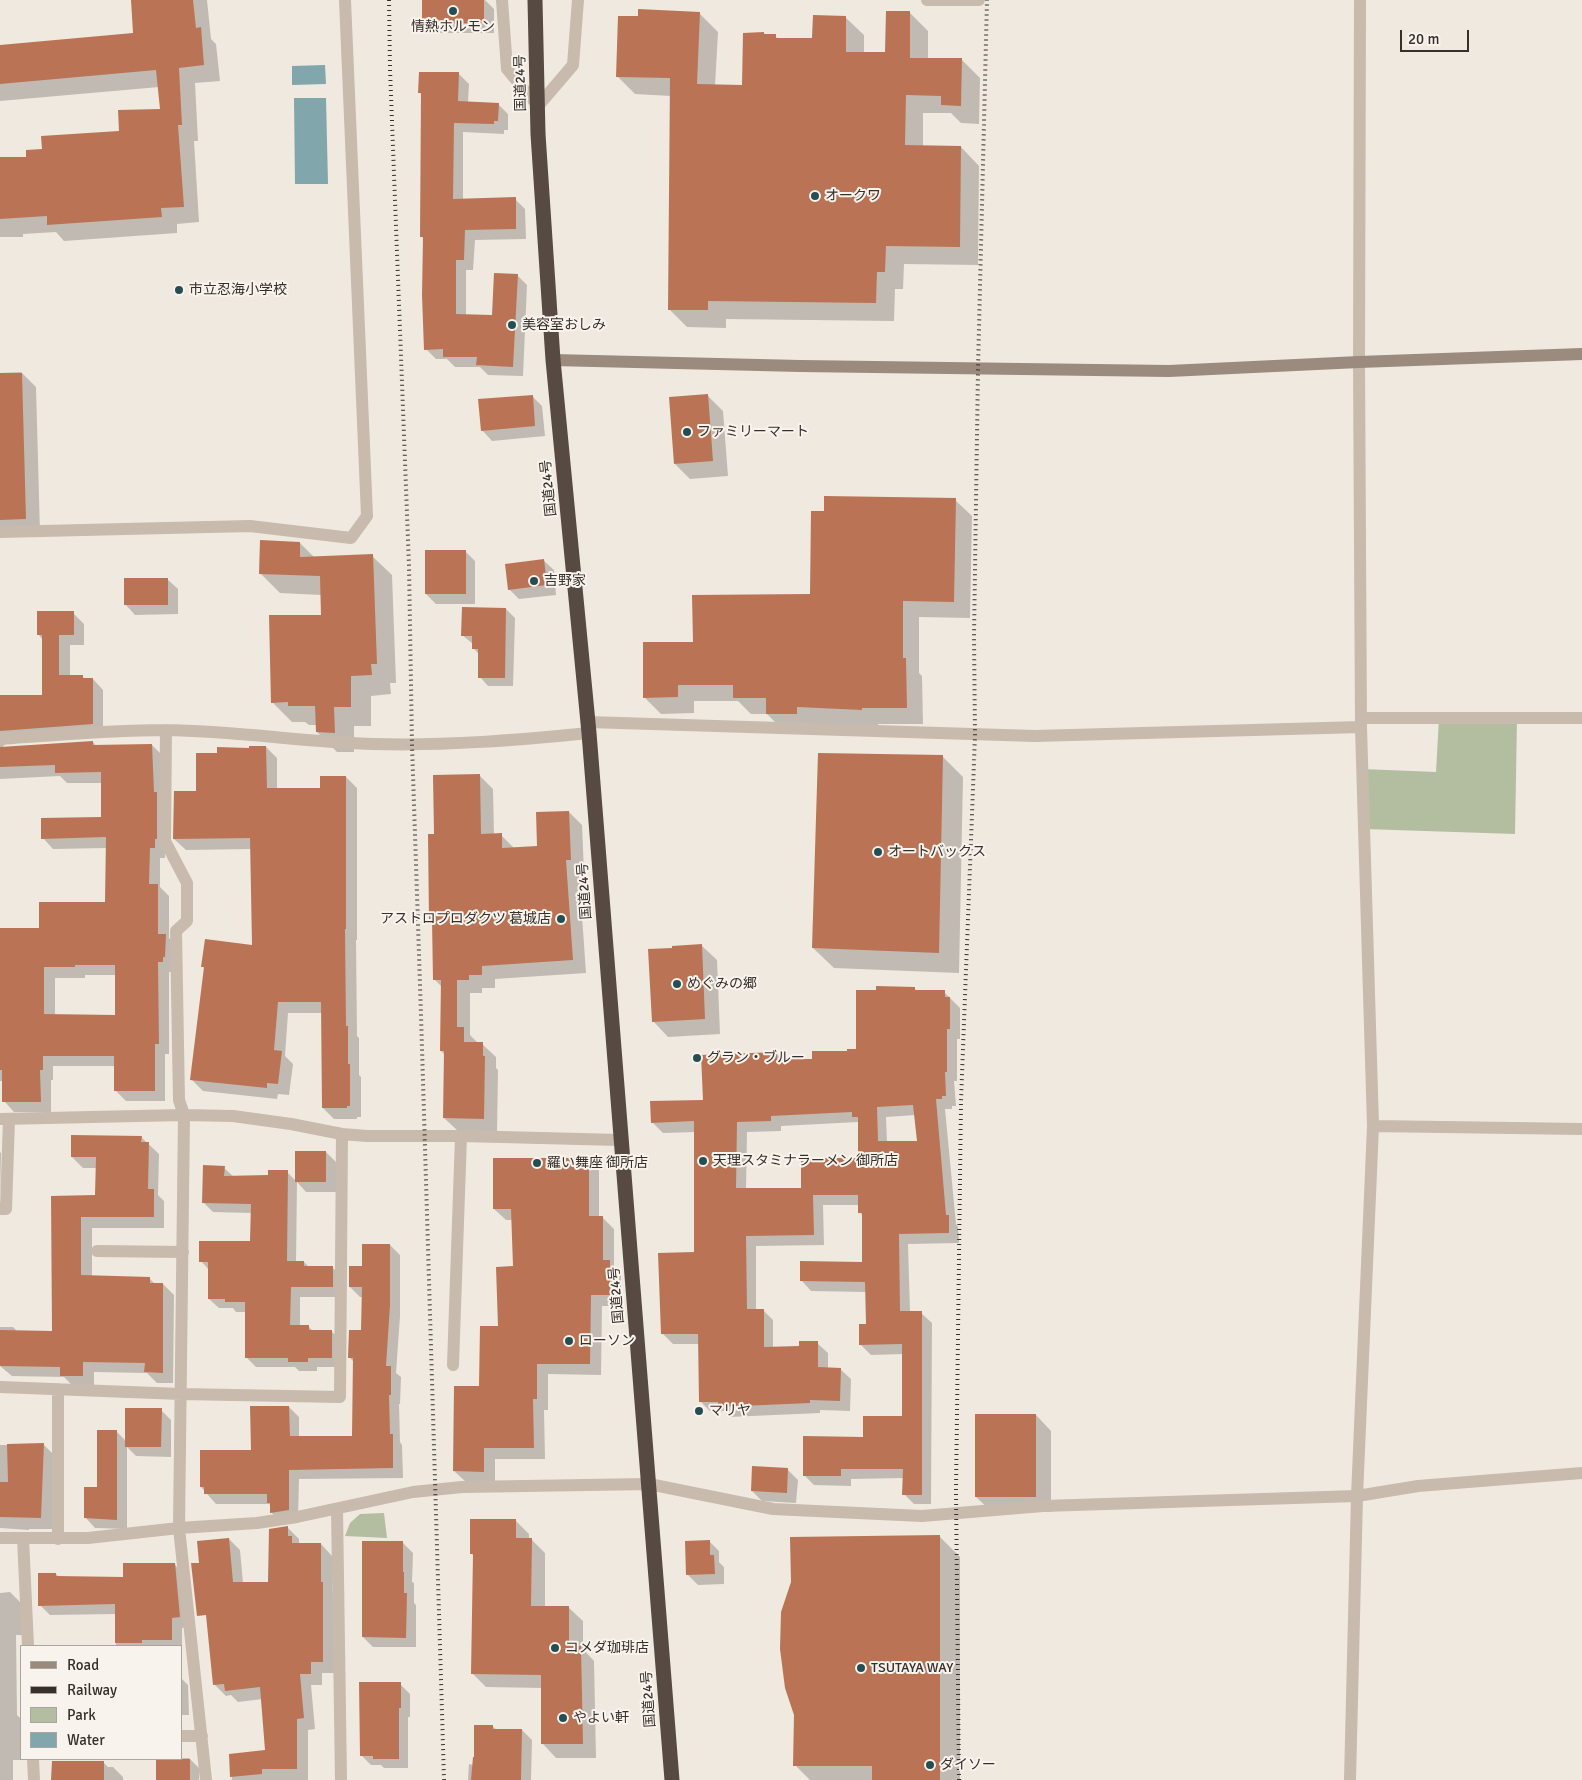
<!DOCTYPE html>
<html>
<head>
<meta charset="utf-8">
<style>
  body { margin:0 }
  #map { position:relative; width:1582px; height:1780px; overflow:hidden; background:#f0e9df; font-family:Signika,sans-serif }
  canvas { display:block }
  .legend { position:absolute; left:20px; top:1645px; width:162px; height:115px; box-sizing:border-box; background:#f8f3ec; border:1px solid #aaa59e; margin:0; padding:6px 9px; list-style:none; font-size:15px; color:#362f2a }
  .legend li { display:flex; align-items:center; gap:10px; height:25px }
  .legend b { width:25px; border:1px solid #aaa59e }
  .scale { position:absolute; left:1400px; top:30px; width:69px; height:22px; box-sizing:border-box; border:2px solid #362f2a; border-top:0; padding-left:6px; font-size:15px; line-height:18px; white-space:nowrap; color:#362f2a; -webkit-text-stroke:4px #f8f3ec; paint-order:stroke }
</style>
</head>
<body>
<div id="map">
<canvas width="1582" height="1780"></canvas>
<ul class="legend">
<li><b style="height:6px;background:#9b8a7e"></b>Road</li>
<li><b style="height:6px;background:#362f2a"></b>Railway</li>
<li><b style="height:14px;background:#b3bea1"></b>Park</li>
<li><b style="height:14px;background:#81a6ab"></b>Water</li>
</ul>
<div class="scale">20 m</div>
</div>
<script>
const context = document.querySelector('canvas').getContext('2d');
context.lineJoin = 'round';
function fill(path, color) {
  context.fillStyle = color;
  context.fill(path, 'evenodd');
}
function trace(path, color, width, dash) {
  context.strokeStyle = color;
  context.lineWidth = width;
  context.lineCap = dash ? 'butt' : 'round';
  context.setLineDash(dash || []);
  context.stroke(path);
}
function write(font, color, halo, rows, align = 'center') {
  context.font = font + ' Signika,"Noto Sans JP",sans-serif';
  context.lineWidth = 4;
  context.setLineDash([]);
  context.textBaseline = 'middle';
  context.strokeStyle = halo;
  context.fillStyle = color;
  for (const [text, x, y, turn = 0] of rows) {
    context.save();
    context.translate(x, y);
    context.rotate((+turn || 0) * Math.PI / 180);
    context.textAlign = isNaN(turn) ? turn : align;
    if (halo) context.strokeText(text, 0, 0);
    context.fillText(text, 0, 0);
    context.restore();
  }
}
const green = new Path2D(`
  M1439,718L1517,719L1515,834L1364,829L1362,769L1436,772Z
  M384,1513L387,1538L345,1536L350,1523L360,1514Z`);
const water = new Path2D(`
  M325,65L326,84L292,85V66Z
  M294,98H326L328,184H295Z`);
const shadow = new Path2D(`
  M132,0H207L211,39L216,44L220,81L195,83L198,141H194L199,222L177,224V233L64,241L56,232L23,234V237H0V159H28L44,150L120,132L162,110L159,87L0,101V47L135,34Z
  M423,0H485L494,9V33H434L424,23Z
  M699,13L718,32L715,86H744L764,33L766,36H775L778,39H814L845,17L864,35V53H887L910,13L928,31V59H961L980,78L979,124L961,123L951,113H923V147H961L979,166L978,265L904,264L903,289H895L894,321L726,319V328L687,327L669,309L671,96L635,94L617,76Z
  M459,74L469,84L468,102L498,104L508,114V130H504V134L463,132V200L515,199L525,209L526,239L475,240L473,270H466V315L493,316L517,275L527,285L523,376L488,375L480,367H455L447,359H436L426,349L424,239L421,236L422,95L420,93Z
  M21,372L36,387L40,533L0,534V373Z
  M532,396L542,406L545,436L492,441L482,430Z
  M708,396L723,411L728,476L690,479L675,464Z
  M955,500L972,516L970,618L919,617V673L922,676L923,724H878V726L783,730L767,714H751L738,701H694V713L661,714L644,697L694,643L811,595L825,512Z
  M300,543L315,558L372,556L392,575L396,683H390L391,694L371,696V726H354V752H337L317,732V725H309L305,722H292L272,702L322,616L321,595L280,593L260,573Z
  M465,551L475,561V604H436L426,594Z
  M543,560L554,570L556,595L519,599L509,589Z
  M167,579L178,589V614L135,615L125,604Z
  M506,609L515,618L513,686H488L480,677V655L473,648V644L462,635Z
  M73,613L84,624V645H70V677H83L85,679H93L103,690V735L11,741L3,746V748L93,742L97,747L152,745L163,756L165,858H160V887L169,896V938L176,946L174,972H169V1054H165V1101H126L115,1090V1066H53V1080H51V1112H14L4,1101L3,1081H0V929H40L106,903L107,848L53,849L43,838L102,819V783H67L60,776L0,779V696H43V640L38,634ZM85,975H116V1016H55V978H85Z
  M266,747L277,758V790H322L346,777L357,788V940H356L357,1036L359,1038V1075L361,1077V1117H357V1119H334L323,1108L322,1013H288L285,1056L293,1064L289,1095L278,1094L277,1099L203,1091L192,1080L205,969L203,967L253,946L251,849L186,850L174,839L197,792L218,754Z
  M942,756L963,777L959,973L834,968L813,948Z
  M479,775L493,789L494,835H501L515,849L538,847L569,812L582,825L584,873H579L586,973L495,979V988H482V993H470V1035L477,1042V1044H482L496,1057V1068L498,1070L497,1132L458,1131L444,1118L445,1055L441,1051L442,987L434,979V922L431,919L436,836Z
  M701,945L717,960L720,1034L668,1037L653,1021Z
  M914,988L917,991L944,992L960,1008V1039H957V1081H954L956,1106H952V1109H945L956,1224L958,1227L959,1243L908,1244L910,1312L921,1313L932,1323L931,1504H914L904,1494V1478L851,1479V1486L814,1485L804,1475L864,1438L903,1417V1354L871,1355L860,1344L867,1325L866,1292L811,1291L801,1280L863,1263V1216L860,1212V1205H823L824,1245L756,1246V1310H763L773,1320V1348H800L817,1343L828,1353V1369H840L851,1379L850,1411L820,1410V1413L729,1417L724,1411L711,1412L700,1401V1344H673L663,1334L695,1254L696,1132L663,1133L652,1122L705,1101L777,1054L783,1060H814L857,1050ZM916,1115L918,1142H887L886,1117ZM858,1122L860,1159L802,1189H746L747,1132L781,1131V1126Z
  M141,1137L159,1154L158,1195L164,1201V1228H92V1277L150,1279L155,1284H163L174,1295L173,1383H157L147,1373L94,1372V1386H73L64,1377L12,1376L0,1366V1327H13L18,1332L53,1333V1197L96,1196L97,1168H83L72,1157Z
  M0,1152L1,1153L0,1200Z
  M326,1152L336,1162V1192H306L297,1182L296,1262H304L309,1267H332L342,1277V1297H300V1327H309L314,1332H332L342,1341L341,1367H317V1371H299L295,1367H256L247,1358V1312H236L233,1308H219L209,1299V1270L201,1261L252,1242V1213L213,1212L203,1202L224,1168L234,1177L269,1176L287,1172L296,1181Z
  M588,1159L599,1171V1218H603L614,1229V1266L621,1272V1306H602L601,1375L548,1374V1410H544L545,1459H495V1482H466L454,1471L499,1328L514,1267L513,1220H506L494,1209Z
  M390,1245L400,1255V1316L396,1373L401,1377L400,1404H399L400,1442L402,1445L403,1478L299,1479L298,1520L281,1522L271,1512V1506L269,1504H216L201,1487L252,1451L289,1407L299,1417V1437H353L355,1363L350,1358L362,1332L363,1297H360L350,1287L363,1267Z
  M161,1410L171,1420V1457L136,1456L127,1447V1529L95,1528L85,1517L99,1488L117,1432L126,1441Z
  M1036,1415L1051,1431V1512H992L976,1497Z
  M0,1445H44L56,1457L53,1529H29V1530L0,1528Z
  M787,1469L798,1480L796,1503L762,1501L752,1491Z
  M515,1520L529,1534V1539H531L545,1553V1608H569L583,1621V1649L594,1661L596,1758H556L543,1744V1688L486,1687L472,1673L474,1556L471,1553Z
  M288,1528L299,1539V1544H321L332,1556V1592L334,1595V1673H322V1685H311L315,1729L308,1730V1780H232L230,1755L267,1751L263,1699L238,1702L231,1695L226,1696L214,1684L229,1539L240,1550L243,1583H269L270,1530Z
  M939,1536L960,1557V1780H810L795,1765L796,1715Z
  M709,1541L719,1551V1562L724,1567V1584L698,1585L688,1575Z
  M403,1543L413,1553L412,1582L414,1583V1603L416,1605V1647H373L363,1637Z
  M174,1564L184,1574L187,1627L182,1628V1679L188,1685L189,1715H181V1646H116V1614L50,1615L40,1605L56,1574L59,1577L124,1578Z
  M10,1592L22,1604L23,1635H16L17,1715L21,1719V1759L27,1760H13V1780H0V1593Z
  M400,1684L410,1694V1717H408V1768H384L381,1765H371L361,1755Z
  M492,1726L497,1730H522L532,1740L531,1780H468L469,1764L473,1765Z
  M189,1758L199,1768V1780H157V1759Z
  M103,1762L108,1767H113L123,1777V1780H53Z`);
const building = new Path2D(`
  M131,0H193L196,28L201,27L204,65L179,68L182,125H178L184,207L161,208L162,217L47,225V216L0,219V157H26V150L42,149L41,136L119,131L118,110L160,109L156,70L0,84V45L133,33Z
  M422,0H484V23L422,24Z
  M638,9L700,12L697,84L742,85L743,33L764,32V34H776V38H812L813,15L846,16V52H885L886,11H910V58H962L961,106L941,105V96L906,95L905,145L961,146L960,247L886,246L885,272H877L876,303L708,301V310H668L670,78L616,77L618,16H638Z
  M419,72H459L458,101L499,103L498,121H494V124L454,123L453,199L516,197V229L465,230L464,260H456V314L492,315L494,273L518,274L513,367L476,365L477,357H443V349L424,350L422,295L423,237H420L421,93H418Z
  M0,373H22L26,519L0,520Z
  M708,394L713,461L674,464L669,397Z
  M533,395L535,426L481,431L478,399Z
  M824,496L956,498L954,602L903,601V658H906L907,708H862V710L797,707V714H766V698H733V685H678V697L643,698V642H693L692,595L810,594L811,511H824Z
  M260,540L300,542V557L373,554L377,664H371L372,675L351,676V707H334L335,733L316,732L315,706H288V702L271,703L269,615H321L320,576L259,574Z
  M425,550H466V594H425Z
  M544,559L547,585L508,590L505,564Z
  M124,578H168V605H124Z
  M462,607L506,608L505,678H478V649H472V636H461Z
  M37,611H74V635H59V675H83V678H93V724L0,731V695H42V635H37Z
  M93,741V745L152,744L154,792H157V839H155V848H150L149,884H158V934H166L165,957H163V962H158L159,1044H155V1091H114V1056H43V1070H40L41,1102H2V1070H0V928H39V902H105L106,837L41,839V818L101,817V772L55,773V765L0,767V747ZM75,965H115V1015L44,1014V967H75Z
  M249,746H266L267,788H320V776H346V929H345L346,1026H348V1064H350V1106H347V1108H322L321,1002H278L274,1050L282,1051L278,1084L267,1083V1088L190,1080L204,967H201L205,939L252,945L250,838L173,839L174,791H196V753H217V747L249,748Z
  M818,753L943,755L939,953L812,948Z
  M480,774L481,834L502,833V848L537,846L536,812L569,811L571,860H566L573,960L482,966V975H469V980H457V1027H464V1042H483V1056H485L484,1119L443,1118L444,1051H440L441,980H433L432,919L429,920L428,834H434L433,775Z
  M702,944L705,1019L652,1022L648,949L672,948V946Z
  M876,986L915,987V990H945V997H950V1029H947V1072H945L946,1096H942V1099H936L946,1215H949V1233L899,1234L900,1311H922V1495H902L903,1469H841V1476H803V1436L863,1437V1416H902V1344L859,1345V1324H866L865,1282L800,1281V1261L862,1262V1213H858V1195H813L814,1235L746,1236L747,1309H764V1347L799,1346V1341H818V1367L841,1368L840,1401L810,1400V1403L718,1407V1402H699L698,1334H661L658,1253L694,1252V1121L651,1123L650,1101L703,1100L701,1055L777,1052V1059H812V1051H847V1049H856V990H876ZM913,1105L917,1141H878L877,1107ZM852,1112V1117H858V1158H801V1188H736L737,1122L771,1121V1116Z
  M71,1135L142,1136L141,1142H149L148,1189H154V1217H81V1275L150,1277V1283H163V1373L144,1372L145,1363L83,1362V1376H60V1367L0,1366V1330L52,1331L51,1196L95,1195L96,1157H71Z
  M295,1151H326V1182H295Z
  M493,1158H589V1216H603V1260H610V1295H591L590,1364H537V1399H533L534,1448H484V1472L453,1471L454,1386H479L480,1326H498L496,1267L513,1266L511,1209H493Z
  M203,1165L225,1166L224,1176L268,1175V1170H288L287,1261H304V1266H333V1287H291L290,1325H309V1330H332V1358H308V1362H288V1358H245V1302H225V1299H208V1262H199V1241H250L251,1204L202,1203Z
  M362,1244H390V1305L386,1366H391V1395H389L390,1434H393V1468L289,1470V1510L270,1513V1503H267V1494H204V1487H200V1450H251L250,1406H289L290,1436H352L353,1358H348L349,1330H361L362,1287H349V1266H362Z
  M125,1408H162L161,1447H125Z
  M975,1414H1036V1497H975Z
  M97,1430H117V1520L84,1518V1487H97Z
  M44,1443L41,1518L0,1517V1482H8L7,1444Z
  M752,1466L788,1468L787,1493L751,1491Z
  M470,1519H516V1538H532L531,1606H569V1646H581L583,1744H541V1675L471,1674L473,1554H470Z
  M288,1526V1536H292V1543H321V1582H323V1662H311V1674H300L304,1718L297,1719V1769H262V1774L230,1777L229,1754L265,1750L260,1687L225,1691L224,1684L213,1685L206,1615L197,1616L191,1563H199L197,1541L229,1538L233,1582H268L269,1529Z
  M940,1535V1780H872V1766H793L794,1715L785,1688L780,1649L781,1612L791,1582L790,1537Z
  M710,1540V1555H714L715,1574L686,1575L685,1541Z
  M362,1541H403V1572H404V1593H407L406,1638L362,1637Z
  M123,1563H175L180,1617L172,1618V1640H142V1643H115V1604L38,1606V1573H56V1576L123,1577Z
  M359,1682H401V1708H399V1759H373V1756H360Z
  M474,1725H493V1729H522L521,1780H471L473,1757H474Z
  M156,1759H190V1780H156Z
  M52,1761H104V1780H51Z`);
const street = new Path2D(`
  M502,0L507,69L538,106L573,65L578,0
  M927,0H979
  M0,532L250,526L351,538L367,516L345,0
  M1361,718H1582
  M588,722L1035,736L1361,727
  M166,730L165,841L187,883V921L176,931L179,1100L184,1115L179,1528L206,1780
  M0,739C55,735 111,730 166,730C236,731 305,742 374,744C446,746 518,740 589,733
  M0,1119L184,1115L233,1116L291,1124L342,1134L367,1136H461L620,1140
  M1373,1126L1582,1129
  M0,1209H6L9,1119
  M97,1251L183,1252
  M453,1365L461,1136
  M0,1387L181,1394L340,1397L342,1134
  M337,1509L341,1780
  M0,1538H88L179,1528L257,1523L297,1517L413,1492L462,1487L649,1484L773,1509L922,1516L1043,1506L1357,1496L1418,1486L1582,1473
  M23,1538L28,1646
  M58,1539V1389
  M181,1736H202
  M33,1759L34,1780
  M1350,1780L1357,1496L1373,1126L1361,727L1359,362L1360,0`);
const secondary = new Path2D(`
  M553,360L800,366L1169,371L1359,362L1582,354`);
const highway = new Path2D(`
  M535,0L538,134L553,360L589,733L672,1780`);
const rail = new Path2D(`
  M389,0L390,69L409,566L412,744L421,1015L444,1780
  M959,1780L956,1491L961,1101L975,736L974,636L978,369L987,0`);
const markers = [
  [453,11,5,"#244e54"],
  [815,196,5,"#244e54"],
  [179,290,5,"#244e54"],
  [512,325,5,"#244e54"],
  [687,432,5,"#244e54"],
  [534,581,5,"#244e54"],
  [878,852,5,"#244e54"],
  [561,919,5,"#244e54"],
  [677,984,5,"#244e54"],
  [697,1058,5,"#244e54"],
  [703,1161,5,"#244e54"],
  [537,1163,5,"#244e54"],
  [569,1341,5,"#244e54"],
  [699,1411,5,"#244e54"],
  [555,1648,5,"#244e54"],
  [861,1668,5,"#244e54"],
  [563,1718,5,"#244e54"],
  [930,1765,5,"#244e54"]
];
const poiNames = [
  ["情熱ホルモン",453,27,"center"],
  ["オークワ",825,196],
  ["市立忍海小学校",189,290],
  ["美容室おしみ",522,325],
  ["ファミリーマート",697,432],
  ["吉野家",544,581],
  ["オートバックス",888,852],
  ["アストロプロダクツ 葛城店",551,919,"right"],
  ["めぐみの郷",687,984],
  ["グラン・ブルー",707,1058],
  ["天理スタミナラーメン 御所店",713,1161],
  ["羅い舞座 御所店",547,1163],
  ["ローソン",579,1341],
  ["マリヤ",709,1411],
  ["コメダ珈琲店",565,1648],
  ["TSUTAYA WAY",871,1668],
  ["やよい軒",573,1718],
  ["ダイソー",940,1765]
];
const streetNames = [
  ["国道24号",521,83,-91],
  ["国道24号",549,488,-96],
  ["国道24号",585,891,-94],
  ["国道24号",617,1295,-95],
  ["国道24号",649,1699,-94]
];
fill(green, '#b3bea1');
fill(water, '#81a6ab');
fill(shadow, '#0003');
fill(building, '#ba7354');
trace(street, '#c8baac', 12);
trace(secondary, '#9b8a7e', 12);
trace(highway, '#564a42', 15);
trace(rail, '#362f2a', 4, [1, 4]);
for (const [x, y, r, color] of markers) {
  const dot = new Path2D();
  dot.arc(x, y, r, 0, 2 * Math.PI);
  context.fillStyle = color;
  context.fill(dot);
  trace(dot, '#f8f3ec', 2);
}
write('14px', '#362f2a', '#f8f3ec', poiNames, 'left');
write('14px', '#362f2a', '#f8f3ec', streetNames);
</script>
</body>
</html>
